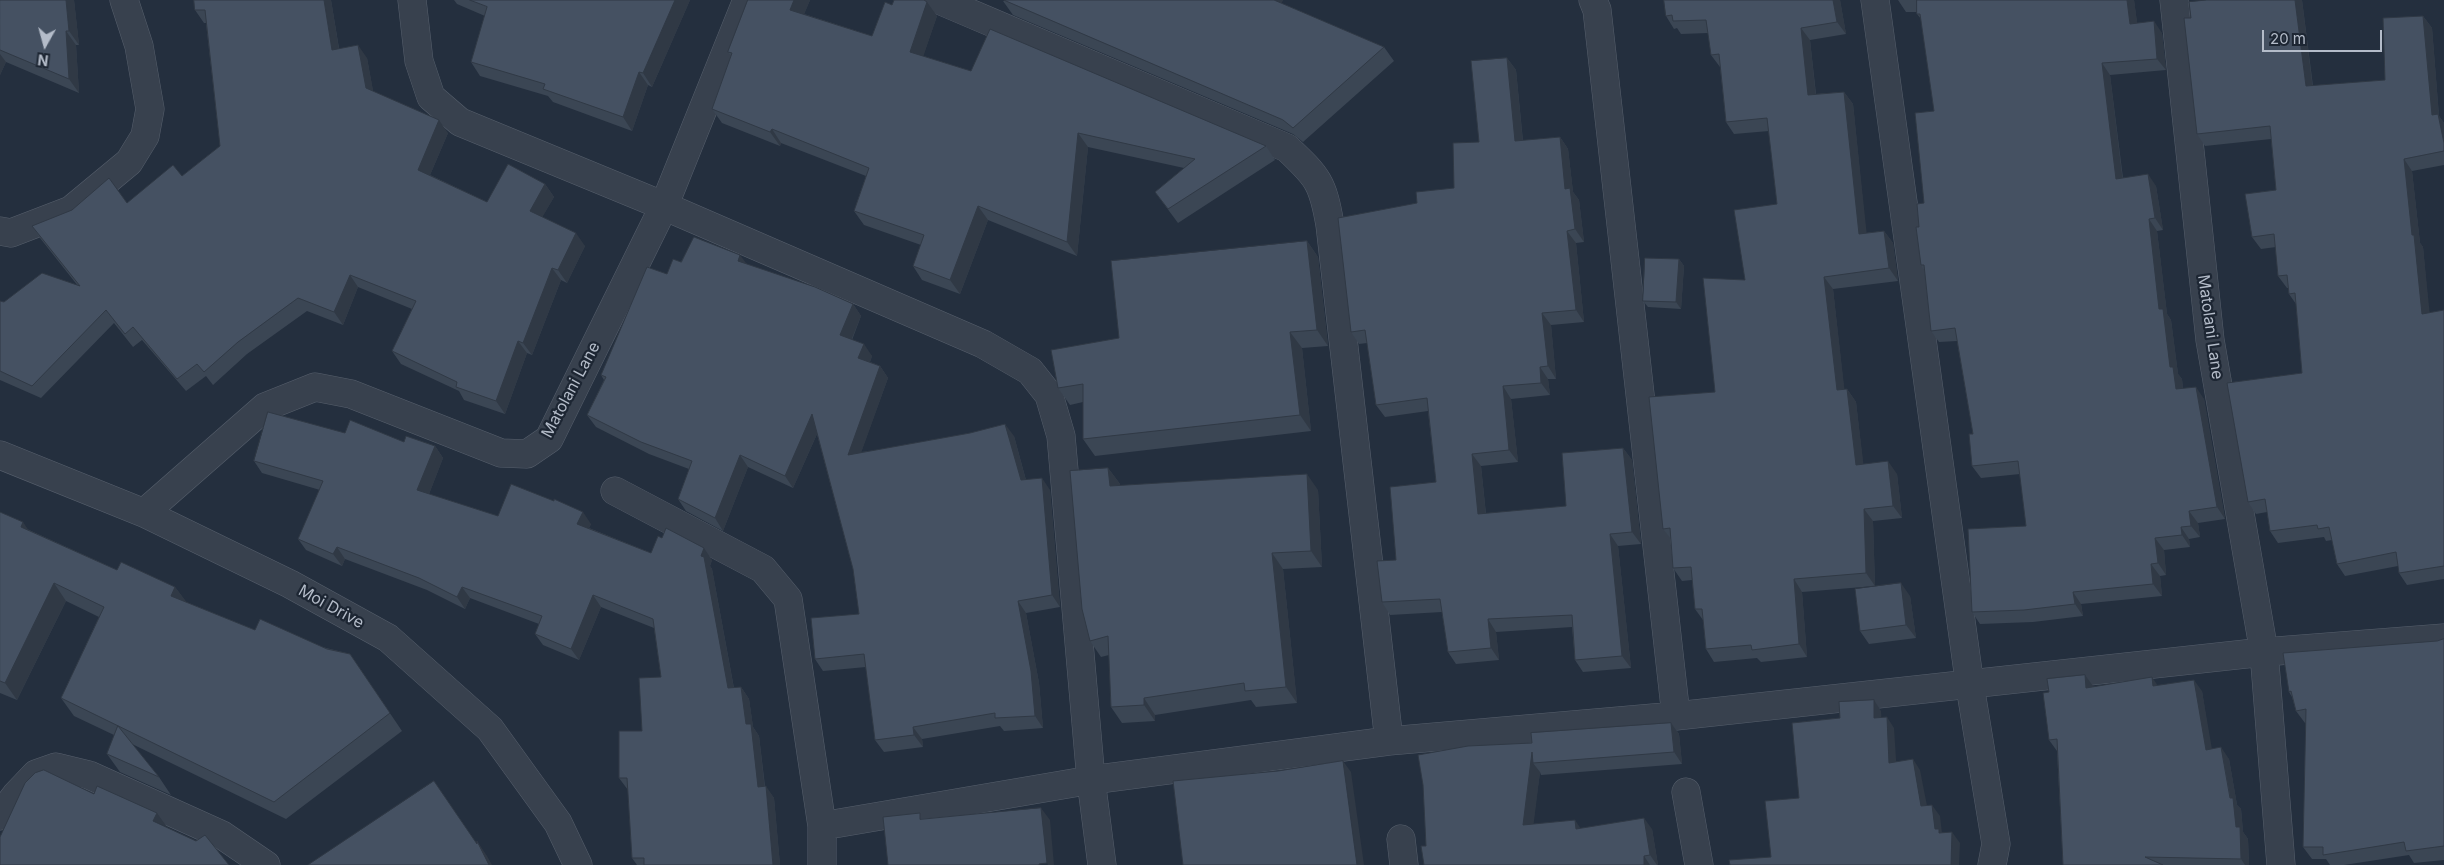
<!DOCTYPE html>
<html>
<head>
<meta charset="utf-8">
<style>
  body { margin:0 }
  #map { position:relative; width:2444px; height:865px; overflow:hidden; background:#242f3e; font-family:Inter,sans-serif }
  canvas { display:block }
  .north { position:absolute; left:20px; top:20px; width:50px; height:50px; -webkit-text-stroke:4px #1d2633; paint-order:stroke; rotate:187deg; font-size:14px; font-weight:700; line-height:20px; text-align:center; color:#b4bcc9 }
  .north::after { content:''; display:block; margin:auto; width:18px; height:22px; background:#b4bcc9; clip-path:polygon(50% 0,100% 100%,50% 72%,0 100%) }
  .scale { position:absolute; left:2262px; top:30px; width:120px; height:22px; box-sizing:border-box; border:2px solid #b4bcc9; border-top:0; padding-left:6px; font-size:15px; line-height:18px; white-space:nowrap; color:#b4bcc9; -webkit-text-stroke:4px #1d2633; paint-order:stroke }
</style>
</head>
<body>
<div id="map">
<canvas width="2444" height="865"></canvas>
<div class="north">N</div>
<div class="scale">20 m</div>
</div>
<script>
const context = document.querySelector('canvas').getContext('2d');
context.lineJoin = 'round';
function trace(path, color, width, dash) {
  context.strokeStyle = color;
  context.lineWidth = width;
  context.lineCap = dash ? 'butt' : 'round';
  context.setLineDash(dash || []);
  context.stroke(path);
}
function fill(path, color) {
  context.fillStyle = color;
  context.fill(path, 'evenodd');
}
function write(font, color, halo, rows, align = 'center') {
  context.font = font + ' Inter,sans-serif';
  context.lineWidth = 4.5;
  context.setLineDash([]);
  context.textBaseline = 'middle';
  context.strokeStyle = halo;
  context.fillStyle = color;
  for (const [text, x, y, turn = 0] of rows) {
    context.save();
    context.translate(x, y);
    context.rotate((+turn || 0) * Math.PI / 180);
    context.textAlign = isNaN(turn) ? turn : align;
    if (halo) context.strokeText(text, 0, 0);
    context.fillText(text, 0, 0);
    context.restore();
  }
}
const minor = new Path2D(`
  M412,0L419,61L431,97L460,122L664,206L983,344L1030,371L1049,395L1061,436L1091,780L1102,865
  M939,0L1287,148C1318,177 1323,183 1330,225L1389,741
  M1593,0L1597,10L1676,716
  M1875,0L1970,686L1996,844L1992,865
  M2174,0L2210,340L2264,652L2281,865
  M0,231L11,233L71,210L129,162L145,136L150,109L139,46L124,0
  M0,455L144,513L290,584L388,638L490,729L558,823L578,865
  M615,491L763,569L788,599L822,826V865
  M144,513L265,407L315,387L351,394L501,453L527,454L549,439L664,206L747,0
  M1686,792L1699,865
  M0,816L16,795L36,774L56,767L89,775L222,835L266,865
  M822,826L1091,780L1389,741L1676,716L2264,652L2444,638
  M1401,839L1404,865`);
const wall = new Path2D(`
  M0,0H74L79,45H76L79,93L6,62L0,75Z
  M194,0H331L339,48L367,58L373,91L448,133L430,175L487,202L545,184L554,197L542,217L585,246L567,283L561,280L532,355L527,353L505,414L464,400L459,391L401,364L392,351L412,309L358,287L343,325L307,311L247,354L213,385L206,376L186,391L142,340L133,347L114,323L41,398L0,380V301L4,302L78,286L40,238L32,226L127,203L182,176L220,146L206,23H204L195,10Z
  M454,0H690L652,87L648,85L632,131L553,102L548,96L480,76L471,62L485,16L457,4Z
  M748,0H810L804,14L872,36L892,5L937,16L923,56L971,71L1266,146L1275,160L1178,223L1155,192L1184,168L1088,147L1077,256L988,220L960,294L922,280L913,266L921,245L864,225L854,211L866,176L781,143L780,146L722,123L712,109L731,56L728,52Z
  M1283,0L1281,3L1384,47L1394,61L1303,142L1293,134L1013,15L1003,1Z
  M1664,0H1840L1846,34L1810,40L1816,94L1844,92L1853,104L1866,233L1884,231L1893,243L1898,281L1833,289L1844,389H1847L1856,402L1863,464L1897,474L1902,518L1873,521L1875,586L1802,592L1807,657L1761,662L1757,658L1714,662L1706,649L1703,620L1695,609L1692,580L1682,581L1673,568L1671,539L1663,529L1715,392L1745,280L1777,204L1769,131L1734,134L1726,122L1720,67L1711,55L1708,33L1681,34L1677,28L1674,29L1666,16Z
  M1898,0H2134L2137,23L2162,33L2166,70L2110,75L2123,178L2156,186L2163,230L2157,231L2167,314L2171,320L2178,374L2182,379L2183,389L2204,399L2225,519L2198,523L2200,537L2189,539L2190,547L2164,550L2166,575L2160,576L2162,596L2081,604L2083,616L2033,622L1980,624L1972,612L2026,526L2020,474L1981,478L1972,466L1973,434L1957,341L1939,342L1931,331L1924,270L1921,265L1919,227L1924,203L1934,111L1921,19L1917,14V12H1906Z
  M2207,0H2302L2313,86L2385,80L2423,16L2432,28L2439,116L2444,123V165L2412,171L2420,243L2423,247L2429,313L2444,310V579L2407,585L2399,573L2398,566L2345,576L2337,564L2332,540L2326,541L2324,537L2278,543L2270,531L2267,512L2256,514L2248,502L2302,373L2296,304L2289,294L2288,288H2287L2278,276L2276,247L2261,249L2252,237L2276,190L2271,139L2205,146L2197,134L2191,18Z
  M1507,58L1516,70L1523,141L1560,137L1568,149L1573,192L1579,200L1584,242L1576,243L1584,322L1551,325L1556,379H1548L1550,395L1511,399L1518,462L1481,466L1486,514L1566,506L1623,448L1632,460L1641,544L1618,546L1631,668L1583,672L1575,660L1572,627L1496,632L1499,660L1456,664L1448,652L1442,612L1390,615L1382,602L1396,560L1436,482L1428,411L1385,417L1376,405L1367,343L1359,344L1351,332L1417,203L1454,188L1479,142Z
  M1307,241L1318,257L1328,346L1302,348L1311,431L1095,456L1083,439V402L1070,405L1058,388L1119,338Z
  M1679,259L1684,266L1681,309L1648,307L1643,301Z
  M681,262L746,264L853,304L861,316L852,340L872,356L870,362L880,366L888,378L861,452L1014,436L1026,480L1050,490L1060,607L1026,613L1039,683L1043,728L1004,731L1000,726L922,739L923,747L884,752L875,740L866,667L823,671L815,659L859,614L853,569L817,434L793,488L748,467L723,531L686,511L678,499L689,469L649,454L596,427L587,415L604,380L601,375L667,274Z
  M345,433L435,446L443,458L429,494L498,516L591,524L589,528L651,553L712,560L710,566L712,569L734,688L741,687L749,699L753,727L759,736L765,786L774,798L780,865H637L632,858L628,790L619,778L642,731L661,677L654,628L601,607L579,660L543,645L535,634L539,624L470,598L465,609L427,590L345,559L342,566L306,550L298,539L320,490L262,473L254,461Z
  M1108,468L1120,484V486L1318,490L1322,567L1283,569L1297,703L1256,707L1251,700L1155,715V721L1122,723L1111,707L1109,655L1101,657L1090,641Z
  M0,512L29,530L117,570L175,587L186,602L255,630L350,654L402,731L286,819L132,744L159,777L171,795L120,772L107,754L114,735L74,716L61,698L99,617L66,601L17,700L0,693Z
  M1910,596L1916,638L1869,644L1860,631Z
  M2444,639V860L2414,863L2409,855L2344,865H2330L2326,859H2312L2303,847L2306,723H2305L2296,711L2292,697L2289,692Z
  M2093,686V687L2157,686L2202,691L2211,749L2229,759L2237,805L2241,809L2243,832L2248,839L2249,865H2063L2057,751L2049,740Z
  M1671,723L1679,734L1682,764L1541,775L1540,772L1533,824L1581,828L1652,829L1658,865H1424L1426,846L1532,743Z`);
const shadedWall = new Path2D(`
  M66,0H74L79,45L69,31Z
  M324,0H331L341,62L332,50Z
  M675,0H690L652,87L643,73Z
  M794,0H810L800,24L790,10Z
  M1270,0H1283L1278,12Z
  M1833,0H1840L1846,34L1837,22Z
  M2127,0H2134L2139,36L2130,24Z
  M2295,0H2302L2314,98L2306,86Z
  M927,2L937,16L920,66L910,52Z
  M2423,16L2432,28L2439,116L2444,123V143L2432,115Z
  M2154,21L2162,33L2166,70L2157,59Z
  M1801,28L1810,40L1817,107L1808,95Z
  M66,31L76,45L79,93L69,79Z
  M358,45L367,58L375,101L366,88Z
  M0,54L6,62L0,75Z
  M1507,58L1516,70L1524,154L1515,141Z
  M2102,63L2110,75L2124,191L2116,179Z
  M639,72L648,85L632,131L623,117Z
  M1844,92L1853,104L1868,246L1859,234Z
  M439,120L448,133L427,182L418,170Z
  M772,129L781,143L780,146L770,132Z
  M1078,133L1088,147L1077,256L1067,242Z
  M1560,137L1568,149L1573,192L1579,200L1584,242L1575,229L1565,189Z
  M2404,159L2412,171L2420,243L2423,247L2431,326L2422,314L2412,235Z
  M2148,174L2156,186L2163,230L2155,218Z
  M545,184L554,197L539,223L530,211Z
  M978,206L988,220L960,294L950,280Z
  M2149,219L2157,231L2167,314L2171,320L2178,374L2182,379L2184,401L2176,389L2170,367L2159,309Z
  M1567,231L1576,243L1584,322L1576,310Z
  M1884,231L1893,243L1898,281L1889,268Z
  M576,233L585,246L567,283L558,270Z
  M1307,241L1318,257L1328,346L1317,330Z
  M740,255L749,267L738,261Z
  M1679,259L1684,266L1681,309L1676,302Z
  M552,268L561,280L532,355L523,343Z
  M350,275L358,287L343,325L334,312Z
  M1824,277L1833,289L1846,403L1837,390Z
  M853,304L861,316L848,348L840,335Z
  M1542,313L1551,325L1556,379L1548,366Z
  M1290,332L1302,348L1311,431L1300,415Z
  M518,341L527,353L505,414L496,401Z
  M864,344L872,356L867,370L858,358Z
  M880,366L888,378L856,467L848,455Z
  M1540,367L1548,379L1550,395L1541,383Z
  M1503,386L1511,399L1518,462L1509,450Z
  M2196,387L2204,399L2225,519L2217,507Z
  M1847,389L1856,402L1865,477L1856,465Z
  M812,414L820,427L793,488L785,476Z
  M1005,424L1014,436L1029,492L1021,480Z
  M435,446L443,458L426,502L417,490Z
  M1623,448L1632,460L1641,544L1632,532Z
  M1472,454L1481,466L1487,526L1478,514Z
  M740,455L748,467L723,531L715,518Z
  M1888,461L1897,474L1902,518L1893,506Z
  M1108,468L1120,484L1121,502L1110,486Z
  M1307,474L1318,490L1322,567L1311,551Z
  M1042,478L1050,490L1060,607L1052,595Z
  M1864,509L1873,521L1875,586L1866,573Z
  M2189,511L2198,523L2200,537L2191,526Z
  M583,512L591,524L585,536L577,524Z
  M23,522L35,540L21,527Z
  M2181,527L2189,539L2190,547L2182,535Z
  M1610,534L1618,546L1631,668L1622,656Z
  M2155,538L2164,550L2166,575L2158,563Z
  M337,547L345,559L342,566L333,554Z
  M704,548L712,560L710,566L712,569L736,700L728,688L701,556Z
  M1272,553L1283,569L1297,703L1286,687Z
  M2151,564L2160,576L2162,596L2153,584Z
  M1794,579L1802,592L1807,657L1799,644Z
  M54,583L66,601L17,700L5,683Z
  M1901,583L1910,596L1916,638L1906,625Z
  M175,587L188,604L171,596Z
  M462,587L470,598L465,609L457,597Z
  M2073,592L2081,604L2083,616L2075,604Z
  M593,595L601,607L579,660L571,649Z
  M1018,601L1026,613L1039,683L1043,728L1035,716Z
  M1488,619L1496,632L1499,660L1491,648Z
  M2085,675L2093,686L2094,700L2086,688Z
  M2152,677L2160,689L2153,686Z
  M2194,680L2202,691L2214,761L2206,750Z
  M741,687L749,699L753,727L759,736L766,799L758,787L746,724Z
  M1144,698L1155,715V721L1144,705Z
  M1874,700L1881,711L1882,729L1874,718Z
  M1887,717L1894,728L1897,774L1889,763Z
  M1671,723L1679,734L1682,764L1674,752Z
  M913,727L922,739L923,747L914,735Z
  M2221,747L2229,759L2237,805L2241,809L2243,832L2248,839L2249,865H2245L2241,859L2236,827Z
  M1532,752L1533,763L1540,772L1532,837L1523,825Z
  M1913,759L1920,770L1929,816L1921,806Z
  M1343,761L1351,772L1364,865H1357Z
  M766,786L774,798L780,865H773Z
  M1932,805L1940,816L1942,833L1946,840L1935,829Z
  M1041,808L1050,820L1054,865H1048L1047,863Z
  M157,813L167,827L153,821Z
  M1644,818L1652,829L1658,865H1657L1650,855Z
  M1575,820L1583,832L1576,829Z
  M1952,832L1960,843L1959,865H1951Z
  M477,841L487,856L492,865H489Z
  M1644,856L1650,865H1644Z`);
const building = new Path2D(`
  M0,0H66L69,31H66L69,79L0,50Z
  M194,0H324L332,50L358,45L366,88L439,120L418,170L487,202L508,164L545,184L530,211L576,233L558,270L552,268L523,343L518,341L496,401L456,387L457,382L392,351L416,301L350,275L334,312L298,298L238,342L204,372L197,364L177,379L133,327L125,334L106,310L32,386L0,371V301L4,302L42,273L80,286L32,226L72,210L109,178L127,203L173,165L182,176L220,146L205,10H195Z
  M470,0H675L643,73L639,72L623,117L543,89L545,84L471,62L487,7Z
  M748,0H794L790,10L872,36L885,2L892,5L894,0H924L927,2L910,52L971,71L990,29L1266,146L1168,209L1155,192L1195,159L1078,133L1067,242L978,206L950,280L913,266L924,235L854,211L869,168L772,129L770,132L712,109L732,53L728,52Z
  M1004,0H1274L1384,47L1293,128L1283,120Z
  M1664,0H1833L1837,22L1801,28L1808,95L1844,92L1859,234L1884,231L1889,268L1824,277L1837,390L1847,389L1856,465L1888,461L1893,506L1864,509L1866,573L1794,579L1799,644L1752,650L1751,645L1706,649L1702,609H1695L1691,567L1673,568L1670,528L1663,529L1649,397L1715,392L1703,278L1745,280L1734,210L1777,204L1767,118L1726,122L1719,54L1711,55L1706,20L1673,21L1672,15L1666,16Z
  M1917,0H2127L2130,24L2154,21L2157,59L2102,63L2116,179L2148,174L2155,218L2149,219L2159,309H2163L2170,367H2173L2176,389L2196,387L2217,507L2189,511L2191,526L2181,527L2182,535L2155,538L2158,563L2151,564L2153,584L2073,592L2075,604L2024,610L1972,612L1968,529L2026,526L2018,461L1972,466L1969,434H1973L1955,328L1931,331L1924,265H1921L1916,227H1919L1917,204L1924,203L1915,113L1934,111L1920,14H1917Z
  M2207,0H2295L2306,86L2385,80L2383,18L2423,16L2432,115L2438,114L2444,143V151L2404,159L2412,235H2414L2422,314L2444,310V566L2399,573L2396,552L2337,564L2329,527L2318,529L2317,525L2270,531L2265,499L2248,502L2227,383L2302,373L2295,293L2289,294L2287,275L2278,276L2274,234L2252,237L2245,194L2276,190L2270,126L2197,134L2184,18H2191L2189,2Z
  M1507,58L1515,141L1560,137L1565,189L1570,188L1575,229L1567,231L1576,310L1542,313L1548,366L1540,367L1541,383L1503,386L1509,450L1472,454L1478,514L1566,506L1562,453L1623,448L1632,532L1610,534L1622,656L1575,660L1572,615L1488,619L1491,648L1448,652L1440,599L1382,602L1377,561L1396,560L1390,487L1436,482L1427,398L1376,405L1365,330L1351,332L1338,218L1417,203L1416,192L1454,188L1453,143L1479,142L1471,61Z
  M694,237L740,255L738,261L815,287L853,304L840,335L864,344L858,358L880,366L848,455L970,433L1005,424L1021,480L1042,478L1052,595L1018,601L1031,671L1035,716L995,718V713L913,727L914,735L875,740L864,654L815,659L811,618L859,614L853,569L812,414L785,476L740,455L715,518L678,499L692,461L641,442L587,415L606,377L601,375L647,267L667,274L673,259L681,262Z
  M1307,241L1317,330L1290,332L1300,415L1083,439V384L1058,388L1051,350L1119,338L1111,261Z
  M1645,258L1679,259L1676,302L1643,301Z
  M268,412L345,433L350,420L404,442L406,436L435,446L417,490L498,516L511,484L554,501V499L583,512L577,524L651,553L658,536L662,538L666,528L704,548L701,556L704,557L728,688L741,687L746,724H751L758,787L766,786L773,865H644V858H632L627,778H619V731H642L639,678L661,677L653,619L593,595L571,649L535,634L542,616L462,587L457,597L419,578L337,547L333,554L298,539L323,481L254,461Z
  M1108,468L1110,486L1307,474L1311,551L1272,553L1286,687L1245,691L1244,683L1144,698V705L1111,707L1108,636L1090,641L1082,609L1070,471Z
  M0,512L23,522L21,527L117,570L121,562L175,587L171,596L255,630L260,619L327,649L350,654L390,713L274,802L61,698L104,607L54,583L5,683L0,681Z
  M1901,583L1906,625L1860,631L1855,589Z
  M2444,639V846L2406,851L2404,842L2323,855V847H2303L2306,709L2296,711L2291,691L2289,692L2283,653L2437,641Z
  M2085,675L2086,688L2152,677L2153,686L2194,680L2206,750L2221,747L2230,798H2233L2236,827H2240L2241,859L2145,857L2163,865H2063L2057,739L2049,740L2043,693L2049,692L2047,679Z
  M1874,700V718L1887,717L1889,763L1913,759L1921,806L1932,805L1935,829H1939V833L1952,832L1951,865H1730L1729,860L1771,857L1765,801L1799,798L1792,723L1840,718L1839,702Z
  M1671,723L1674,752L1533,763L1532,752L1523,825L1575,820L1576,829L1644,818L1650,855L1644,856V865H1424L1421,846H1426L1423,785L1418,755L1468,746L1532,743L1531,733Z
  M118,726L159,777L107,754Z
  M1343,761L1357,865H1183L1173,781L1278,771Z
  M44,770L94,794L97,786L157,813L153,821L196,841L205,835L229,865H0V837L25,783L35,773Z
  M434,781L477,844V841L489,865H308Z
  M1041,808L1047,863L1039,864V865H888L883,817L920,813V819Z`);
const streetNames = [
  ["Matolani Lane",2210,327,82],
  ["Matolani Lane",571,390,-62],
  ["Moi Drive",331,607,29]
];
trace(minor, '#565f6c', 29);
trace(minor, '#38414e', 28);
fill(wall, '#3b4654');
fill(shadedWall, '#303945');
fill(building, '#455162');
trace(building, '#303945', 1);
write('16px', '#b4bcc9', '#1d2633', streetNames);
</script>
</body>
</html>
